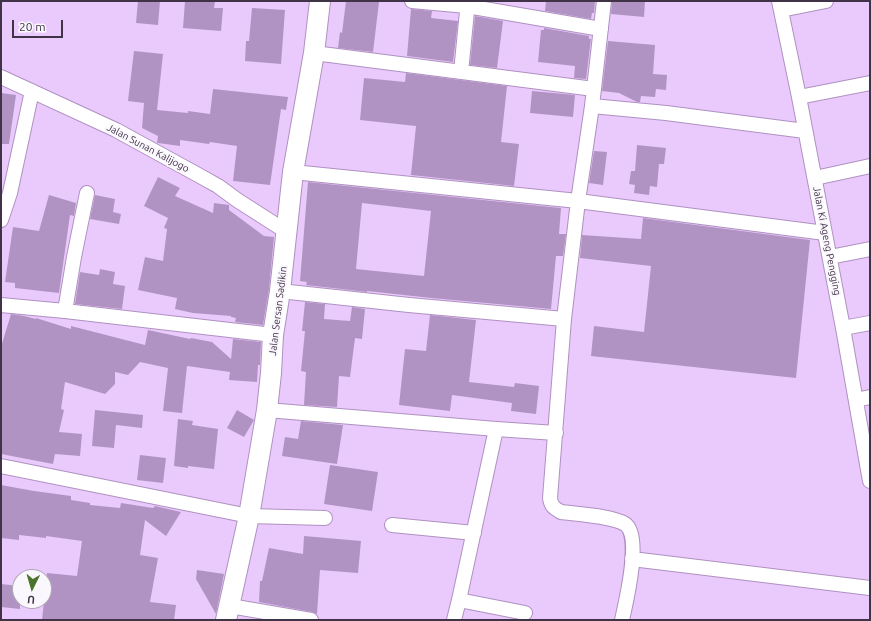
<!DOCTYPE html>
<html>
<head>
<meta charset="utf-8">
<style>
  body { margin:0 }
  #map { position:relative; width:871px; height:621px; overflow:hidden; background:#eacafd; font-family:Ubuntu,sans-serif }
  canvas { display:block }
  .frame { position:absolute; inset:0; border:2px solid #403348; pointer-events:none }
  .north { position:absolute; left:12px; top:569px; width:40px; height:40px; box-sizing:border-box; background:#fbf8fd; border:1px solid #b0a9b5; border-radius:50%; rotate:185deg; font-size:11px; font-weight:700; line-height:16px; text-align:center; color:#403348 }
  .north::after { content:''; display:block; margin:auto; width:14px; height:18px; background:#4c722c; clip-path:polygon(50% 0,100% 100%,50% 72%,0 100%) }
  .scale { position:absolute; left:12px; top:20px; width:51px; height:18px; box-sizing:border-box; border:2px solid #403348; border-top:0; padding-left:5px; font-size:12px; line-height:14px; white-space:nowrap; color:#403348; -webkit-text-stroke:3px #fbf8fd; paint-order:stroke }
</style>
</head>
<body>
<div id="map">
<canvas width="871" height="621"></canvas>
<div class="frame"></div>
<div class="north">U</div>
<div class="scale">20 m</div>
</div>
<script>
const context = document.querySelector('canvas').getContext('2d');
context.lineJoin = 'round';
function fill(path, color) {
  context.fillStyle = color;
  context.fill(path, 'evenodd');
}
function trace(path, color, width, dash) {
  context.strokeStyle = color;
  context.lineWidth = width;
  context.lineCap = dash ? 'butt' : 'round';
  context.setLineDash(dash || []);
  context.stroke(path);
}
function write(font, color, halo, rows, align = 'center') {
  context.font = font + ' Ubuntu,sans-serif';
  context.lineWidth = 4;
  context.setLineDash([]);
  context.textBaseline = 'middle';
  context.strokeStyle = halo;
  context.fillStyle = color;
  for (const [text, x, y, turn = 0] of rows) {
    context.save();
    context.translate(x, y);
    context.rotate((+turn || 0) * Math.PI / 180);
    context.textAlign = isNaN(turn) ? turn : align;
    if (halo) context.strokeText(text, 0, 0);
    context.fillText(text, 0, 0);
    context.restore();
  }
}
const building = new Path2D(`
  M138,1H160L158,25L136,23Z
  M185,1H215L214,8H223L221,31L183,28Z
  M346,1H369L379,2L373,52L338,48L340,32L342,33Z
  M546,1H595L594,13H592L591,19L545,11Z
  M612,1H645L644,17L611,14Z
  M252,8L285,10L281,64L245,61L246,41H249Z
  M411,9L432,11L431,18L458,21L453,62L407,56Z
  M475,16L503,21L497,68L470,65Z
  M544,28L589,36V39H591L586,79L574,78L575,66L538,62L541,30H544Z
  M608,41L655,45L653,74L667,75L666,90L656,89L655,97L641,96L640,102H637L619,93L602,91Z
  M134,51L163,54L157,110L188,113V111L210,114L213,89L288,97L286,110L281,109L270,185L233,181L237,146L210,142L209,144L180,140V146L158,143H157L158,136L142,128L144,103L128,101Z
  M406,73L507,86L501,142L519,144L514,186L411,175L416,126L360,120L364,78L405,82Z
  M532,91L575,95L573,117L530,113Z
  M1,93L16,95L9,144H1Z
  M637,145L666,148L664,164H659L657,187L650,186L649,195L634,193L635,185L629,184L631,171H635Z
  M594,151L607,152L603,185L589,183Z
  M158,177L180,188L175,196L213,213L214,203L229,205V210L264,236L274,237L269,289L263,325L235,322L236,318L231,317V316L193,313L175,309L177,298L138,290L145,257L163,261L167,229L164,228L168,218L144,206Z
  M308,182L561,208L559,234H566L563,256H556L551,309L431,298L367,291V292L306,285L307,282L300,281ZM362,203L431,211L424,276L356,269Z
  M49,195L76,203L74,216L70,215L59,293L15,288V283L5,282L13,227L39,231Z
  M95,195L115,199L113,212L121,214L119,224L90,219Z
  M643,218L810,240L796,378L591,356L594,326L644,332L651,266L580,258L582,235L641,239Z
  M100,269L115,272L113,284L125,286L122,309L75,304L80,272L99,275Z
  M305,302L325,304L324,319L350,321L352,307L365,309L362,339L355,338L350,377L339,376L337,407L304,405L306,372L301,371L305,331H302Z
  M11,314L24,316L36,319V318L71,329V326L145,345L148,330L190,339L191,338L212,342L231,359L233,339L261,342L260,365H258L257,382L229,380L230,372L187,366L182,413L163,411L168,368L140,362L128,375L115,372V384L105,394L65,382L61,409L64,410L59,432L82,434L80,456L55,454L53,464L1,454V347Z
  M430,315L476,320L469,382L514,387L515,383L539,386L536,414L511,411L512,403L452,395L450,411L399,405L405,349L426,351Z
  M95,410L143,415L142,428L116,425L114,448L92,446Z
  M237,410L254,420L244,437L227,428Z
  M178,419L193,421L192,425L218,429L214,469L188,466V468L174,466Z
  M301,421L343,425L337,464L282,456L285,437L298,439Z
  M140,455L166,458L163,483L137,480Z
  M330,465L378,472L372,511L324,504Z
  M1,485L34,491L71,496V500L90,503V505L120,508L121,503L153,508L155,506L181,512L166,536L145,520L140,555L158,558L150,602L176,605L174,620H42L47,573L77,576L82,541L46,536V538L19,535V540L1,538Z
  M304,536L361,541L358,573L320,570L317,614L312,612L259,602L260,581H262L269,548L303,554Z
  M197,570L224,574L216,614L196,579Z
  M1,584L20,586V609L1,607Z`);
const minor = new Path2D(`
  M412,1L467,6L601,29
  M604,1L592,106L578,201L564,319L550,498C551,506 554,508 561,512C577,514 613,516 625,524C642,535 626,602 622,620
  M779,1L799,97L843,328L870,481
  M781,10L826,1
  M314,53L594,89
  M461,72L468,1
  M1,77L116,130L200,176L218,186L237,200L287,232
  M799,97L870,83
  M592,106L666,113L805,131
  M293,172L578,201L825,233
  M815,178L870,166
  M1,220L10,193L32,91
  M830,257L870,249
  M280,291L409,305L564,319
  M1,305L65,311L273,335
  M65,311L74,257L87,193
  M843,328L870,323
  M856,400L870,397
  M267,410L496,429L556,433
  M1,466L249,516L325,518
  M392,525L474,533
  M632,559L870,588
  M459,600L525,613
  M230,606L311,620
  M454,620L459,600L496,429`);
const secondary = new Path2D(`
  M226,620L249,516L267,410L271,373L273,335L280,291L293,172L314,53L320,1`);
const streetNames = [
  ["Jalan Sunan Kalijogo",148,148,28],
  ["Jalan Ki Ageng Pengging",827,241,79],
  ["Jalan Sersan Sadikin",278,311,-83]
];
fill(building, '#b193c3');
trace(minor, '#af91c1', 16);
trace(secondary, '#af91c1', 22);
trace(minor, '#fff', 14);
trace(secondary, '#fff', 20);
write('10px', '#403348', '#fbf8fd', streetNames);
</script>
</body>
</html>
